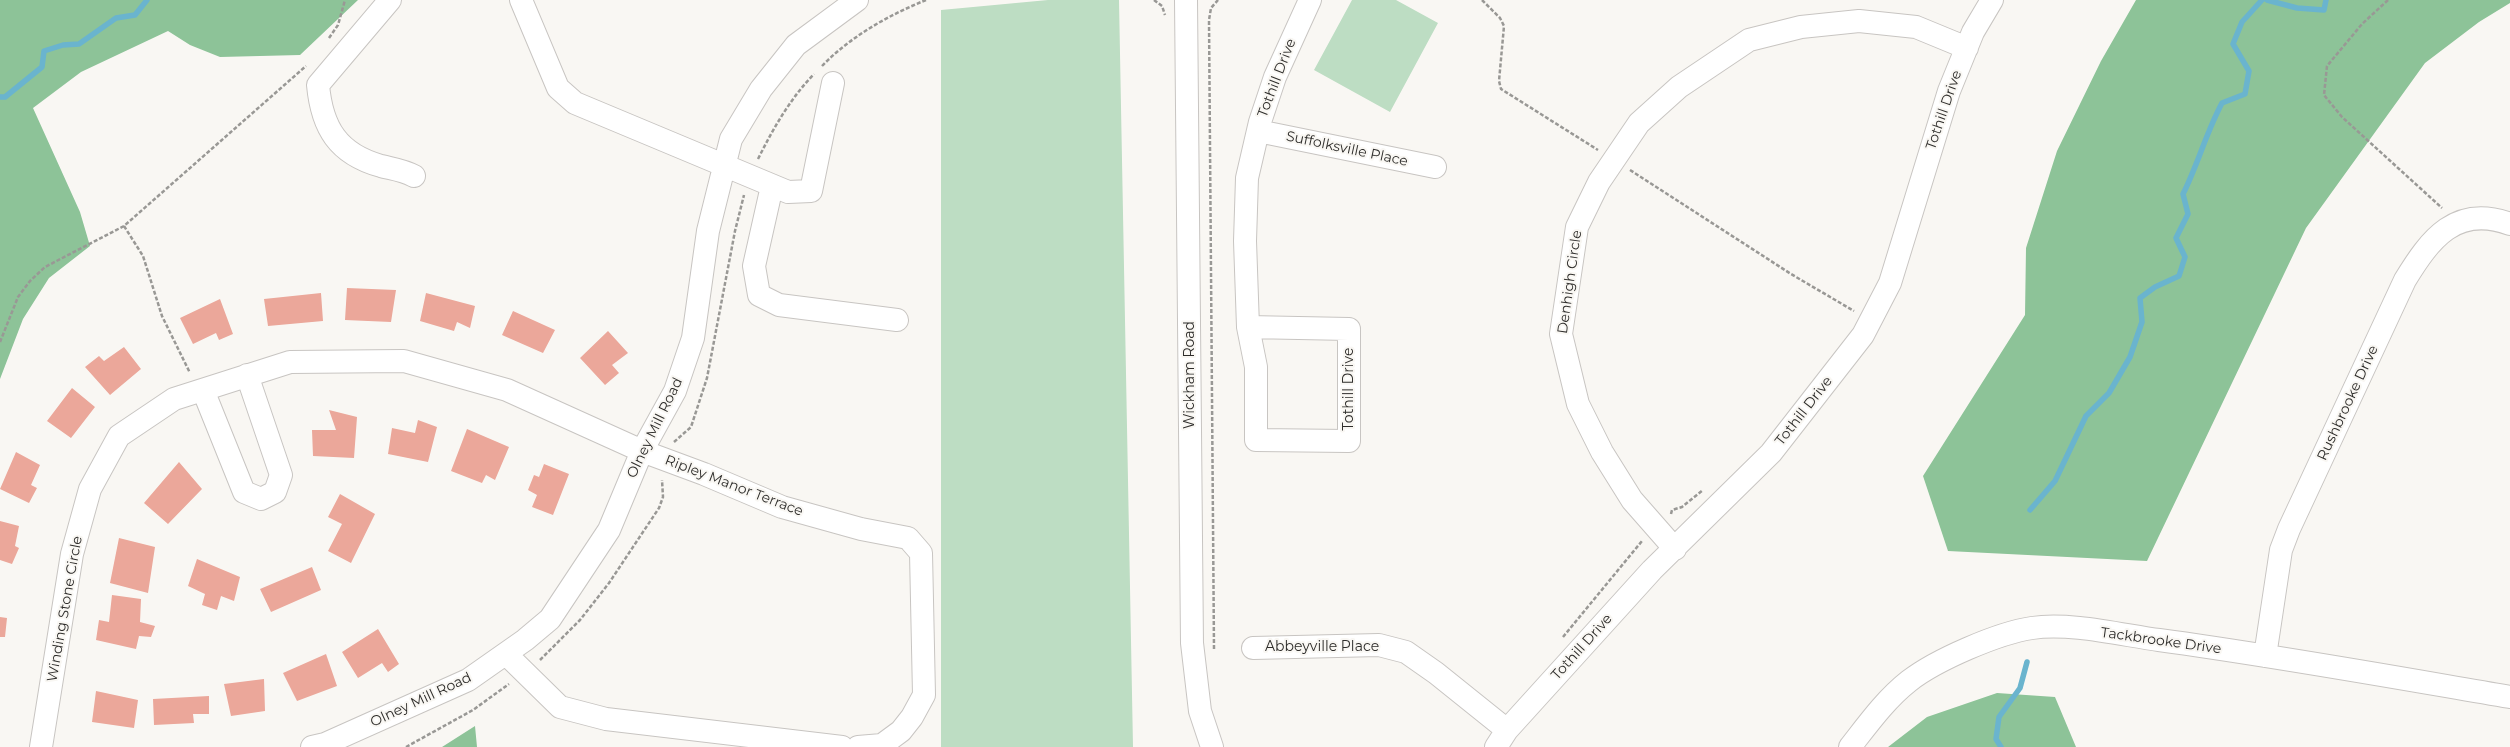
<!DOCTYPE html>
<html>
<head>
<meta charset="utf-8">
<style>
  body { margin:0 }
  canvas { display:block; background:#f9f7f3 }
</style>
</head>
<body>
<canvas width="2510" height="747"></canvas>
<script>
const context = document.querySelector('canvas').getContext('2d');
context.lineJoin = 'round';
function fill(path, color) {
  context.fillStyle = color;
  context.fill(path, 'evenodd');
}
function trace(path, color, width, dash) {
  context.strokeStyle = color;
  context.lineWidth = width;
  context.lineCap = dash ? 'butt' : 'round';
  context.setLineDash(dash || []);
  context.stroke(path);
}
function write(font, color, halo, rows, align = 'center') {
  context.font = font + ' Montserrat,sans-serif';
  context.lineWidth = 4;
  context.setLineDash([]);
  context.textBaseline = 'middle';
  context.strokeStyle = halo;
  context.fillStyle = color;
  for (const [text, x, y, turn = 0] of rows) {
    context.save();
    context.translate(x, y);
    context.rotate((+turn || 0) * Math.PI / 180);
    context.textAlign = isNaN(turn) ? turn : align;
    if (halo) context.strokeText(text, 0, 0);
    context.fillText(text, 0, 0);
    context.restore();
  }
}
const green = new Path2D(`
  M1048,0H1119L1133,747H941V10Z
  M1352,0H1396L1438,23L1390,112L1314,70Z`);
const forest = new Path2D(`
  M0,0H358L300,55L220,57L190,45L168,31L81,72L33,108L80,212L90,246L49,278L23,319L0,379Z
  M2136,0H2510V3L2479,22L2425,63L2306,228L2147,561L1948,551L1923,476L2025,315L2026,248L2057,151L2101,61Z
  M1997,693L2055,697L2076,747H1888L1927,717Z
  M475,726L477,747H442Z`);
const stream = new Path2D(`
  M2267,0L2297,8L2324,10L2326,0
  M0,97H5L42,67L44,51L63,45L79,44L116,18L135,15L147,0
  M2030,510L2055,481L2086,416L2109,393L2130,357L2142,322L2140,298L2155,287L2179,276L2185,257L2176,238L2188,214L2183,194C2198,164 2206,133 2222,103L2245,94L2249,71L2233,44L2242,22L2262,0
  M2001,747L1996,739L1999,717L2020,688L2027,662`);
const building = new Path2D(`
  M347,288L396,290L391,322L345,320Z
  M321,293L323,321L268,326L264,299Z
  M426,293L475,306L470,328L457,322L454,331L420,321Z
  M220,299L233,334L219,340L216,333L193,344L180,318Z
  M513,311L555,330L543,353L502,335Z
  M608,331L628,353L612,365L619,373L605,385L580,358Z
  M124,347L141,369L110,395L85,367L99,356L104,361Z
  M72,388L95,407L71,438L47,421Z
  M329,410L357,417L354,458L313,456L312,430H336Z
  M418,420L437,427L428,462L388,454L392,428L415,433Z
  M467,429L509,447L495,480L486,475L482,483L451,471Z
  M16,452L40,465L31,485L37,488L29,503L0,489Z
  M179,462L202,489L168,524L144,503Z
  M544,464L569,474L553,515L532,507L537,495L528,490L534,475L539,477Z
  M340,494L375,514L351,563L328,551L342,524L328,517Z
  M0,521L19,526L15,546L19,548L12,564L0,560Z
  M119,538L155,547L148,593L110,583Z
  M197,559L240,577L234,601L221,596L217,610L202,605L205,594L188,586Z
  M312,567L321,590L271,612L260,589Z
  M112,595L141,599L140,622L155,626L151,637L139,636L136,649L96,640L99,620L109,622Z
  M0,617L7,618L5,637H0Z
  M378,629L399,664L388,672L382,663L358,678L342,652Z
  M326,654L337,686L297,701L283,673Z
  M264,679L265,711L231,716L224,684Z
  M96,691L138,700L134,728L92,722Z
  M209,696V714H193L194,723L154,725L153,699Z`);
const path = new Path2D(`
  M1154,0L1162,6L1165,15
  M1482,0L1500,18L1504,26L1499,81L1501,89L1598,150
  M2388,0L2362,24L2327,66L2324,95L2342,117L2442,208
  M329,38L338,25L345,0
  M822,66C851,36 889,15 926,0
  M758,159C774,127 790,99 814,74
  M1630,170L1791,274L1854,311
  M124,226L143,256L162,316L190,373
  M0,342L18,297L30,281L45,267L124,226L306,66
  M674,442L691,427L707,378L735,231L744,195
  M1671,514L1672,510L1682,507L1703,490
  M1563,637L1642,541
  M1214,649L1209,20L1211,8L1218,0
  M540,660L580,620L609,583L659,508L663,497L662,480
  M406,747L473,710L509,684`);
const minor = new Path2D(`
  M390,0L318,85C322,128 338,154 381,166C393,169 403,170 414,176
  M521,0L558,88L575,103L788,192L811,191L833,83
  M1186,0L1192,643L1200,711L1212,747
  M1258,131L1435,167
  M772,186L754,266L759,295L779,305L897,320
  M1248,327L1349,329V441L1256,440V367L1248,327L1245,241L1247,178L1260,122L1275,77L1310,0
  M203,390L244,492L261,499L275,492L281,475L247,375
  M1675,549L1632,500L1602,452L1578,404L1561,334L1577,227L1599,182L1639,123L1679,87L1749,40L1801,27L1859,21L1916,27L1967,48
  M1253,648L1379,645L1406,652L1436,673L1507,730
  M506,654L560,707L606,719L842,747
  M2265,656L2281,550L2289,529L2405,280C2430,239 2456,204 2510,224
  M41,747L72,554L90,489L119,436L174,399L290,362L404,361L507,390L642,451L704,474L782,507L861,529L908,538L921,553L924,695L912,717L901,731L882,745L858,747
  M312,747L325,744L468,680L525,640L550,619L609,530L642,451L675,391L693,338L708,231L731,139L761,89L796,45L857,0
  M1496,747L1507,730L1652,570L1771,453L1863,335L1890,283L1949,91L1973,32L1992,0
  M1850,747C1868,724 1886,699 1909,681C1936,660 1998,633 2032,628C2069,622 2122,635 2159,640C2277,656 2393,677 2510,697`);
const streetNames = [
  ["Tothill Drive",1277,78,-69],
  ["Tothill Drive",1944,110,-71],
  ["Suffolksville Place",1347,149,12],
  ["Denhigh Circle",1570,282,-82],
  ["Wickham Road",1190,375,-90],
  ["Tothill Drive",1349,389,-90],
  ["Rushbrooke Drive",2348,403,-65],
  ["Tothill Drive",1804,411,-52],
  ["Olney Mill Road",655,428,-64],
  ["Ripley Manor Terrace",734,486,21],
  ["Winding Stone Circle",65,609,-80],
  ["Tackbrooke Drive",2161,641,8],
  ["Abbeyville Place",1322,647],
  ["Tothill Drive",1582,647,-48],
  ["Olney Mill Road",421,700,-25]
];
fill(green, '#bdddc3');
fill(forest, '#8dc398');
trace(stream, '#6ab4ce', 5.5);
fill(building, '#eba79a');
trace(minor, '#c8c5c2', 24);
trace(path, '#999895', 2.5, [4, 2]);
trace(minor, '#fff', 22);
write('14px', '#2d2c2a', '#f9f7f3', streetNames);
</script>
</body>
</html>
